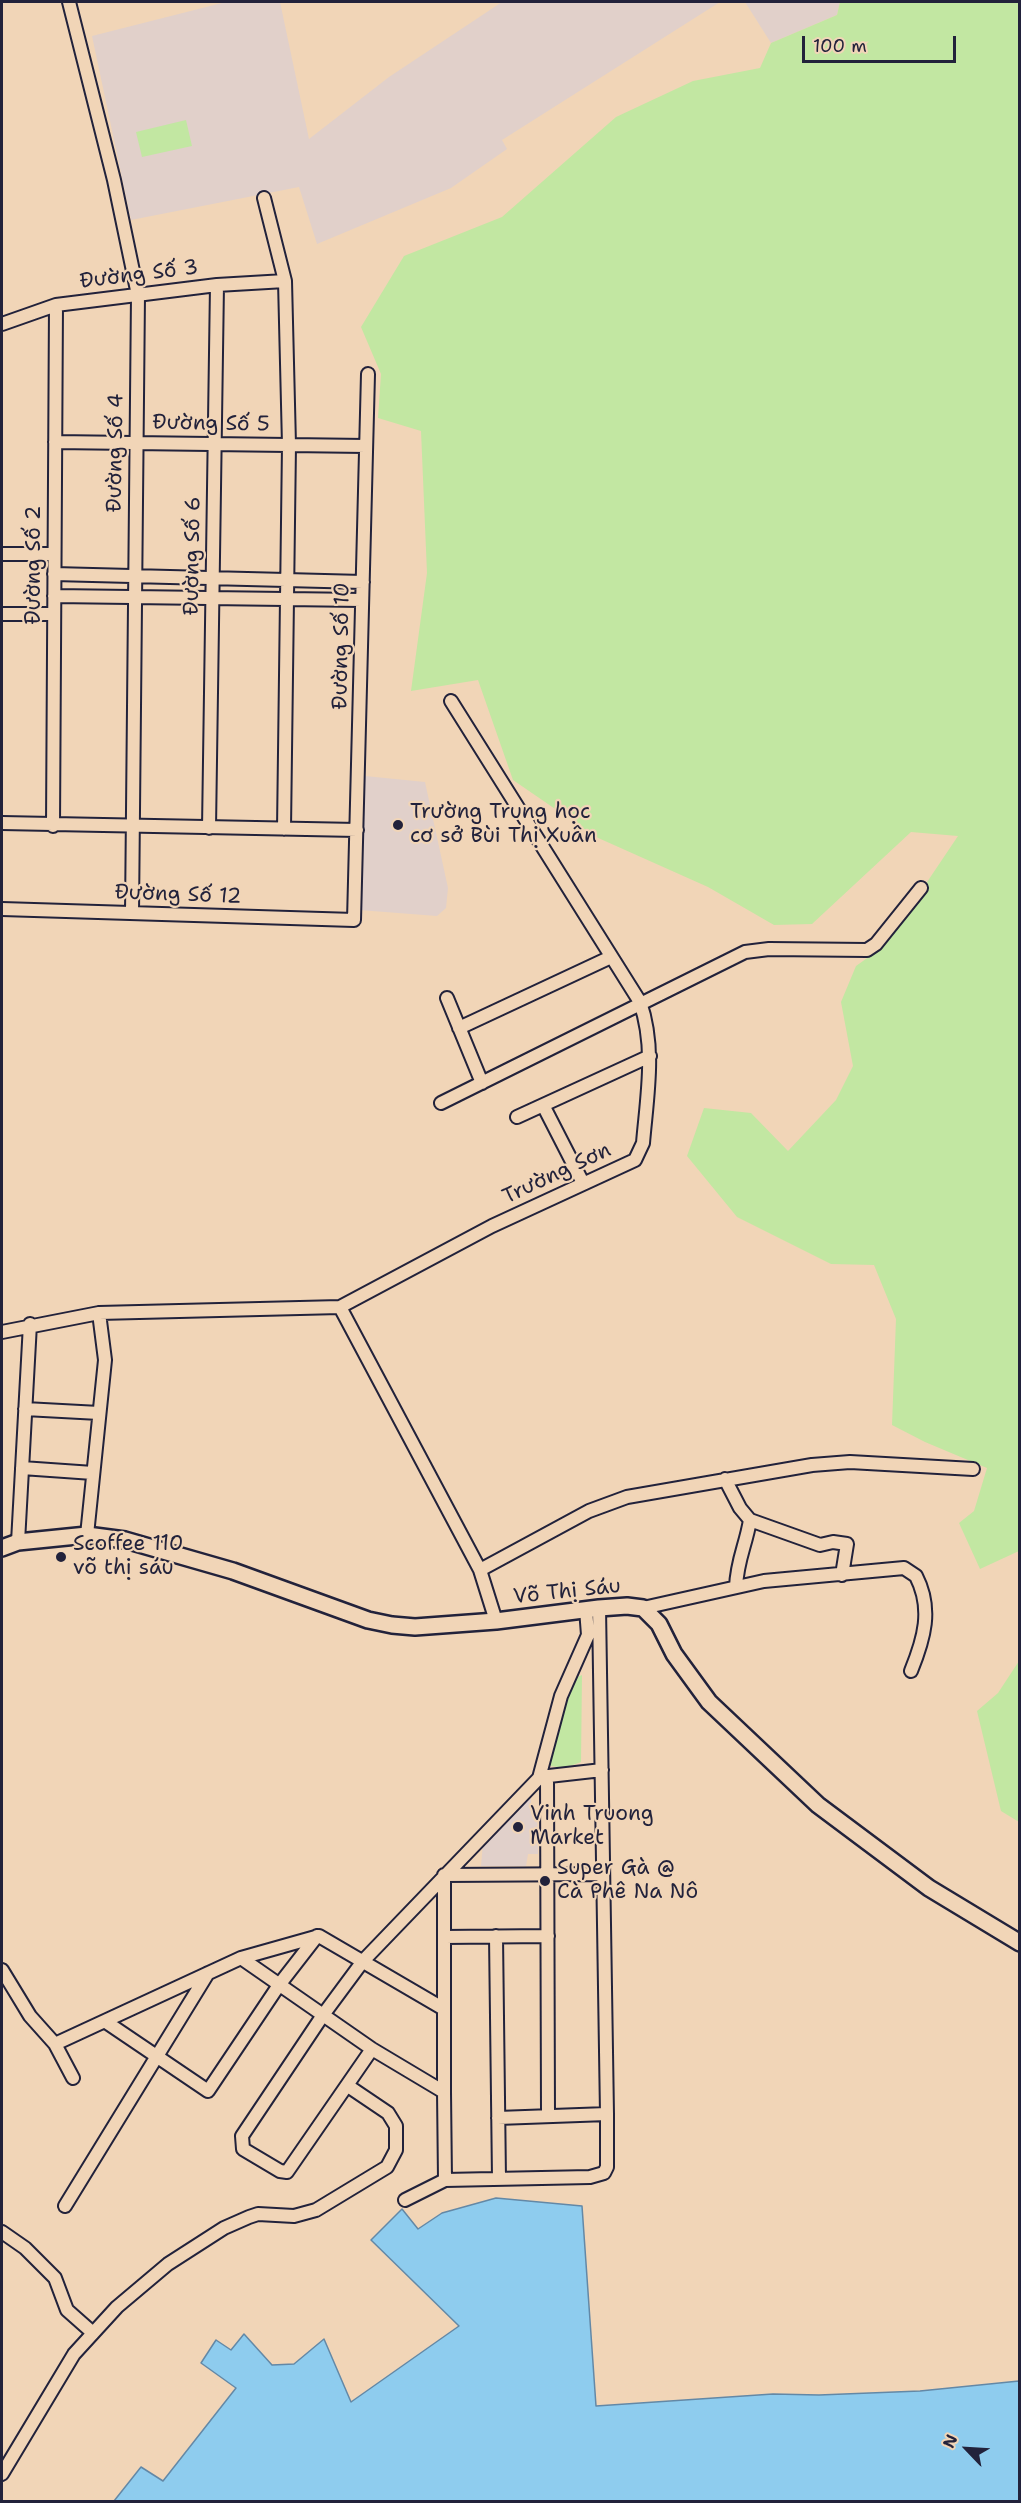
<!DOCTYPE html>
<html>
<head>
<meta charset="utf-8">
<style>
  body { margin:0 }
  #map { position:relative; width:1021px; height:2503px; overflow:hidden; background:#f1d5b7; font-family:"Shantell Sans",sans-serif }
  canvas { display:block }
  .frame { position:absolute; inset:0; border:3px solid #22223b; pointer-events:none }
  .north { position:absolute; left:937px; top:2419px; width:60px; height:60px; -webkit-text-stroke:4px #f1d5b7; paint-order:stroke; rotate:295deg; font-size:16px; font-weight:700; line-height:24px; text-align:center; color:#22223b }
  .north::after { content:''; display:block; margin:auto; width:21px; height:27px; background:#22223b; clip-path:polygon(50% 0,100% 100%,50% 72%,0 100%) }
  .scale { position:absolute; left:802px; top:36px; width:154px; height:27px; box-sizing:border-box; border:3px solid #22223b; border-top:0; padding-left:8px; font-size:18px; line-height:21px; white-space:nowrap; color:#22223b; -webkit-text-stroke:4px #f1d5b7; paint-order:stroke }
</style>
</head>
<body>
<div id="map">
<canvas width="1021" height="2503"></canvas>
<div class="frame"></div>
<div class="north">N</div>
<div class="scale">100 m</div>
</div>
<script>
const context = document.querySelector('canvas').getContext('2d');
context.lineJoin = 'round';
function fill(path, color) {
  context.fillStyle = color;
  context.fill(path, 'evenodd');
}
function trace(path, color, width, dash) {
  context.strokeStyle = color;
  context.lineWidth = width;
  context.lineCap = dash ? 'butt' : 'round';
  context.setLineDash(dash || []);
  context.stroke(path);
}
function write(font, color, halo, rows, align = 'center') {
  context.font = font + ' "Shantell Sans",sans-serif';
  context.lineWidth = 4.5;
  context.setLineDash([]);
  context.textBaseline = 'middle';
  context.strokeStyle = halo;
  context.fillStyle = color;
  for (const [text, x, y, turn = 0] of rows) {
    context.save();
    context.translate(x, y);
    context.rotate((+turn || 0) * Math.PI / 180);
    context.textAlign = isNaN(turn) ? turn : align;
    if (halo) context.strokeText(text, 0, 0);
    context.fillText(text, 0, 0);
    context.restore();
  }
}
const built = new Path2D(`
  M226,2H280L309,139L389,77L502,2H720L502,140L507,149L451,188L317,244L299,187L131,220L92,36Z
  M745,2H840L837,15L771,43Z
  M365,776L425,782L448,888L446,908L437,916L359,910Z
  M531,1798V1809L537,1810L538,1854H528L526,1866H481L483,1843L489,1841L490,1835L523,1801Z`);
const green = new Path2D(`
  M840,2H1019V1551L980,1569L959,1523L974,1511L987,1468L925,1442L892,1425L896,1319L874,1265L831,1264L737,1217L687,1156L704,1108L751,1113L788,1151L836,1100L853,1066L841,1002L856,966L884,946L958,836L911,832L812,924L774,925L708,887L596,837L513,780L478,680L411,691L427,573L421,431L378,418L381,374L361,327L404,256L502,217L616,117L693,81L760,68L771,43L837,15Z
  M186,120L192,146L142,157L136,132Z
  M1019,1661L1020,1822H1019L1001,1811L977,1711L998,1693Z
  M582,1675L581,1762L565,1768L550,1766L556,1730L575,1678Z`);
const water = new Path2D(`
  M496,2198L582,2206L596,2406L773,2394L819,2395L920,2391L1019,2381V2501H114L141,2467L163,2481L236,2388L201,2363L216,2340L231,2350L244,2334L272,2365L294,2364L324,2339L351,2402L459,2326L371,2240L402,2209L418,2229L442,2213Z`);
const minor = new Path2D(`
  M69,2L114,180L138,295L132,913
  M264,198L285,281L289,445L284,829
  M2,324L56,305L217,285L285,281
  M55,442L366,446
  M2,554H54
  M54,574L363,582
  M54,596L362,600
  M2,614H54
  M2,823L357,830
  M53,826L56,305
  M209,828L217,285
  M2,909L354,920L368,374
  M447,998L482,1083
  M459,1028L611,957
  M441,1103L745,952L769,949L867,950L876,944L921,888
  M543,1105L583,1183
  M517,1117L650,1056
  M340,1307L480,1570L589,1511L627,1497L812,1465L850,1462L973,1469
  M2,1332L99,1313L340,1307L492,1226L635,1160L643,1143C647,1096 656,1048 640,1002L451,701
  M25,1409L99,1413
  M22,1468L93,1473
  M725,1479L740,1508L750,1520L820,1545L833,1542L847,1544L842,1575
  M87,1535L105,1360L99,1313
  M18,1542L30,1324
  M480,1570L496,1621
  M736,1587C737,1560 746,1545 750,1520
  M643,1608L764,1581L904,1568L916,1576C933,1609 924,1639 911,1671
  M540,1777L602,1770
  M547,1777L548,2116
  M496,1936L499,2179
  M444,1937L548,1936
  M241,1958L372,2049L444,2092L445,2180L590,2177L604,2173L607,2167V2114L599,1608
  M2,1970L30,2016L55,2044L73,2078
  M106,2022L208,2091L279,1985L317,1936
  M55,2044L241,1958L319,1936L444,2009
  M372,2049L287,2172L280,2171L243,2149L242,2136L323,2015L363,1961L539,1778L561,1696L588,1635L586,1609
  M444,2092V1875L603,1874
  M498,2118L607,2114
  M405,2200L445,2180
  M65,2206L208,1973
  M2,2232L25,2248L55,2278L67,2310L93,2333
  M2,2474L74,2354L117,2307L168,2264L224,2228L249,2217L258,2214L294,2216L316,2210L387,2167L396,2150V2126L388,2113L348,2086`);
const major = new Path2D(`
  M2,1548L18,1542L87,1535L125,1540L233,1571L368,1620L392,1625L415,1627L496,1621L599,1608L627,1606L643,1608L659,1624L674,1654L709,1702L818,1805L929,1888L1020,1943`);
const markers = [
  [398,825,6,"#22223b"],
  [61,1557,6,"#22223b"],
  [518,1827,6,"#22223b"],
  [545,1881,6,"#22223b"]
];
const streetNames = [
  ["Đường Số 3",139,275,-7],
  ["Đường Số 5",211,424,1],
  ["Đường Số 4",116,453,-89],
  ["Đường Số 6",193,556,-89],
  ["Đường Số 2",35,565,-90],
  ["Đường Số 10",342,646,-89],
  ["Đường Số 12",178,895,2],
  ["Trường Sơn",557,1174,-25],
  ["Võ Thị Sáu",567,1592,-6]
];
const poiNames = [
  ["Trường Trung học",410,813],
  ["cơ sở Bùi Thị Xuân",410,837],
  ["Scoffee 110",73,1545],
  ["võ thị sáu",73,1569],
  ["Vinh Truong",530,1815],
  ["Market",530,1839],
  ["Super Gà @",557,1869],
  ["Cà Phê Na Nô",557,1893]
];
fill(built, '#e1d0ca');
fill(green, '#c2e7a2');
fill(water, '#8eccee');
trace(water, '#6388a6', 1.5);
trace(minor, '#22223b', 16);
trace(major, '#22223b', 20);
trace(minor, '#f1d5b7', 12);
trace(major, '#f1d5b7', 15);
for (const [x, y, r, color] of markers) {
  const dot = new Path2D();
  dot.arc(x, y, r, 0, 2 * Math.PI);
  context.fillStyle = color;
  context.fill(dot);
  trace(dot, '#f1d5b7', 2);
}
write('21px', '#22223b', '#f1d5b7', streetNames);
write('21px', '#22223b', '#f1d5b7', poiNames, 'left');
</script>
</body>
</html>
